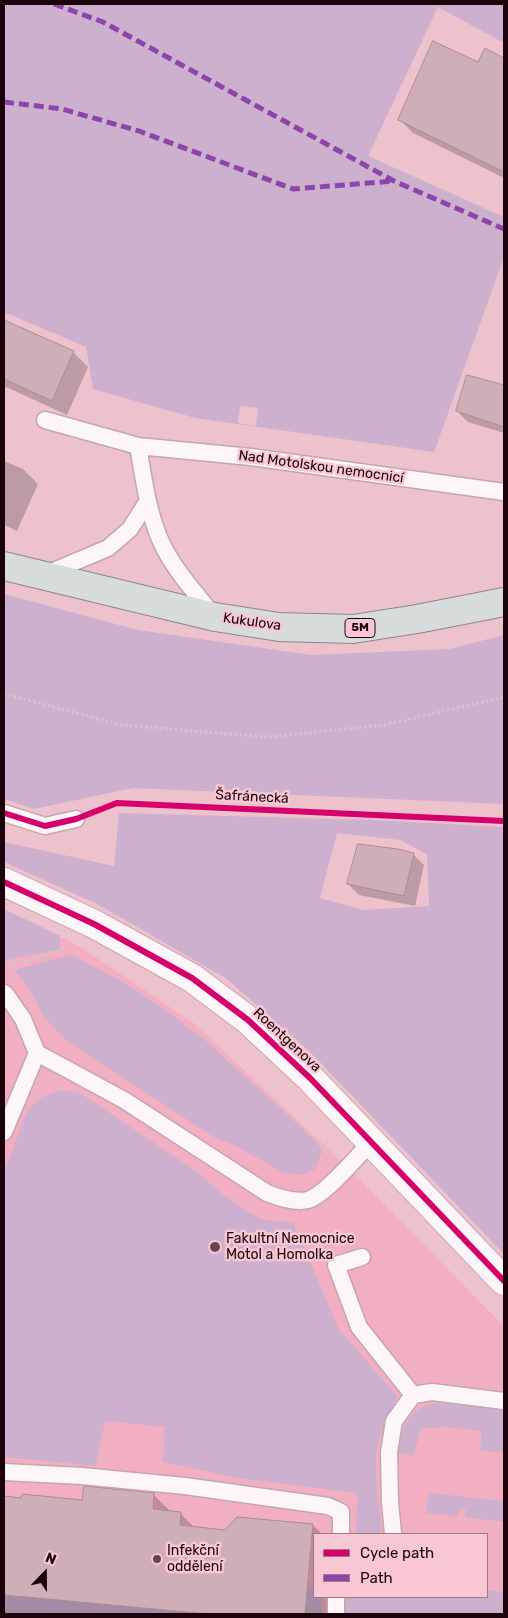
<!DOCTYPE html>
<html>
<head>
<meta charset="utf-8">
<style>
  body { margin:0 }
  #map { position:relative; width:508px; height:1618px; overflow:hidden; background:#edc2cd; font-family:Rubik,sans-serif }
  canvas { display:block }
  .frame { position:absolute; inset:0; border:5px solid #1c030b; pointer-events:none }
  .legend { position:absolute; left:313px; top:1533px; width:175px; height:65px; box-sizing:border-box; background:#f8c7d3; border:1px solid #a07983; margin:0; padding:6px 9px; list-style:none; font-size:15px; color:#1c030b }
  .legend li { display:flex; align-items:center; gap:10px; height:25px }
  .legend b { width:25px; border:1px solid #a07983 }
  .north { position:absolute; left:20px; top:1548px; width:50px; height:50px; -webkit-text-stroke:4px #f8c7d3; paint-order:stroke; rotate:22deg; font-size:14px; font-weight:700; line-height:20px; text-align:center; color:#1c030b }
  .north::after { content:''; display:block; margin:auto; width:18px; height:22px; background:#1c030b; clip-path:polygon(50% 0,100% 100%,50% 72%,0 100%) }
</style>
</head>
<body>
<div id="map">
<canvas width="508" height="1618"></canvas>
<div class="frame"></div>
<ul class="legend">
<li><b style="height:6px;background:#d6006c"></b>Cycle path</li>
<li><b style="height:6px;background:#8e44ad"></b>Path</li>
</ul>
<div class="north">N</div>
</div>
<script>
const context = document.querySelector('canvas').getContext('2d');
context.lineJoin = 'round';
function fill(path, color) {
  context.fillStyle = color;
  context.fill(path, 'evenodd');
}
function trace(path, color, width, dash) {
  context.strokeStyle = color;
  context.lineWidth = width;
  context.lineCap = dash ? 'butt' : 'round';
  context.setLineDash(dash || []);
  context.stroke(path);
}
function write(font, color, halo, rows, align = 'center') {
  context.font = font + ' Rubik,sans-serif';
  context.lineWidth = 5;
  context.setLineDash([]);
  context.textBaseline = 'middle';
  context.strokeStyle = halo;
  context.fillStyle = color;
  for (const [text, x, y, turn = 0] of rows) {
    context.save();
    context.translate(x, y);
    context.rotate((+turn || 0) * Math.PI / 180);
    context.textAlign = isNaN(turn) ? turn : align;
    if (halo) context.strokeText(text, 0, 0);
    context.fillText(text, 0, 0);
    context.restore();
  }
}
const built = new Path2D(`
  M4,909L79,946L195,1024L347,1167L504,1326V1614H4ZM314,1534H487V1597H314Z`);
const green = new Path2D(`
  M4,4H504V43L438,7L368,156L504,217V257L434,452L195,418L93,389L86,347L4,312ZM240,406L258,408L256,426L238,423Z
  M4,594L138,630L311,655L449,649L504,635V804L133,788L34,809L4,799Z
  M119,813L375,820L504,827V1254L310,1052L227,979L99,905L4,862V842L114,866ZM337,833L400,840L427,854L429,906L364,910L320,898Z
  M4,909L60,936V950L28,955L4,961Z
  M72,955L121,981L164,1009L205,1040L293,1120L317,1143L322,1151L315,1169L301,1175L282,1172L240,1148L212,1136L66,1040L45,1018L26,984L14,970Z
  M61,1090L78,1093L86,1097L199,1173L217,1190L249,1212L263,1220L294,1223L338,1328L398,1397C389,1412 382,1426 378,1444C373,1465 380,1511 382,1534H356L357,1493L243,1479L163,1462L165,1427L105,1421L96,1466L4,1457V1173L27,1111L40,1098Z
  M441,1403L504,1409V1453L480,1450L482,1431L446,1427L421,1429L413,1456L396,1452C404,1424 409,1406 441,1403Z
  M429,1493L504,1501V1522L465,1517L466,1509H459L458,1516L426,1513Z
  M307,1587H314V1597H321L322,1614H305Z
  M487,1590L504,1592V1614H344L346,1597H487Z
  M4,1595L208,1614H4Z`);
const shadow = new Path2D(`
  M485,50L504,59V178L413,133L399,119L479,64Z
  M4,322L74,353L88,367L67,415L4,386Z
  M468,376L504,386V433L468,422L457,411Z
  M4,461L23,469L38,484L17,531L4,525Z
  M413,854L424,865L415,906L359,895L348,884Z
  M153,1494L171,1512L180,1513L195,1528L225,1531L313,1525L322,1534H314V1597H334L332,1614H4V1497L83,1502Z`);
const building = new Path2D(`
  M433,41L478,62L485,48L504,58V172L398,120Z
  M4,320L74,351L52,401L4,379Z
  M467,375L504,385V427L456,411Z
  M358,844L398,849L414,853L404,896L347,884Z
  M84,1486L154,1493L153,1509L181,1512L180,1525L225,1530L237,1517L313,1524L305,1614H208L4,1595V1496L21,1498L22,1494L82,1500Z`);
const path = new Path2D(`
  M4,694L122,725L266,737L385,725L504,697
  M99,810L117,803L504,821
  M4,967L67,948L69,946
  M325,1153L327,1140`);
const service = new Path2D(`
  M45,420L138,446L251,457L504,492
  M138,446C144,480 148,516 164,548C177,573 197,595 215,617
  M44,575L108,548L130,529L147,502
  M4,813L45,826L76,819
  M4,993L7,996L23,1019L37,1053L4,1132
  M37,1053L124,1100L267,1193C280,1198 295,1203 308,1200C325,1195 359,1155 371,1142
  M362,1257L336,1265L359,1327L413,1395L394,1421L389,1452L390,1502L393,1534
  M413,1395L432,1392L504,1401
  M4,1472L82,1476L185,1486L328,1506L341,1512V1534
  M336,1614V1597`);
const tertiary = new Path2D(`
  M4,882L94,924L192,978L248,1020L310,1078L504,1281`);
const primary = new Path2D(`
  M4,566L215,617L279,627L353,629L417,619L504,602`);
const quiet = new Path2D(`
  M54,4L103,22L394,181L504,229
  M4,102L62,109L139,131L293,189L394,181`);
const cycleway = new Path2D(`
  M4,813L45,826L76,819L117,803L504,821
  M4,882L94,924L192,978L248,1020L310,1078L504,1281`);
const markers = [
  [215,1247,6,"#65464f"],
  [157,1559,5,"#65464f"]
];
const shields = [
  [360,628,30]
];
const shieldNames = [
  ["5M",360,628]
];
const streetNames = [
  ["Nad Motolskou nemocnicí",321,467,8],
  ["Kukulova",252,622,8],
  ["Šafránecká",252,797,3],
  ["Roentgenova",287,1040,43]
];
const poiNames = [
  ["Fakultní Nemocnice",226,1239],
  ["Motol a Homolka",226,1255],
  ["Infekční",167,1551],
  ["oddělení",167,1567]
];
fill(built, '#f2afc1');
fill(green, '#cdb0ce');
fill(shadow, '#0003');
fill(building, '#cfafb7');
trace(building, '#ac8b94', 1);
trace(service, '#c6a5ad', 19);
trace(tertiary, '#c6a5ad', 30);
trace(primary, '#8c878a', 30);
trace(path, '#d3c5c9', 3, [2.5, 2.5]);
trace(service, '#fcf6f8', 16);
trace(tertiary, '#fcf6f8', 28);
trace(primary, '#d9dcdc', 28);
trace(quiet, '#8e44ad', 5, [10, 5]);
trace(cycleway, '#d6006c', 6);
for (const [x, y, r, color] of markers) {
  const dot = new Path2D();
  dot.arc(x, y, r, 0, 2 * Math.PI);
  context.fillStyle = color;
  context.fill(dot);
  trace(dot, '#f8c7d3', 2);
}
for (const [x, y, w] of shields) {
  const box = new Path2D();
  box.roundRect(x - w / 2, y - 9.5, w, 19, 4);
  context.fillStyle = '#f8c7d3';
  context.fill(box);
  trace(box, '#1c030b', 1);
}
write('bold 12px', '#1c030b', null, shieldNames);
write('14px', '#1c030b', '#f8c7d3', streetNames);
write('14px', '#1c030b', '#f8c7d3', poiNames, 'left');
</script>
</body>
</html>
